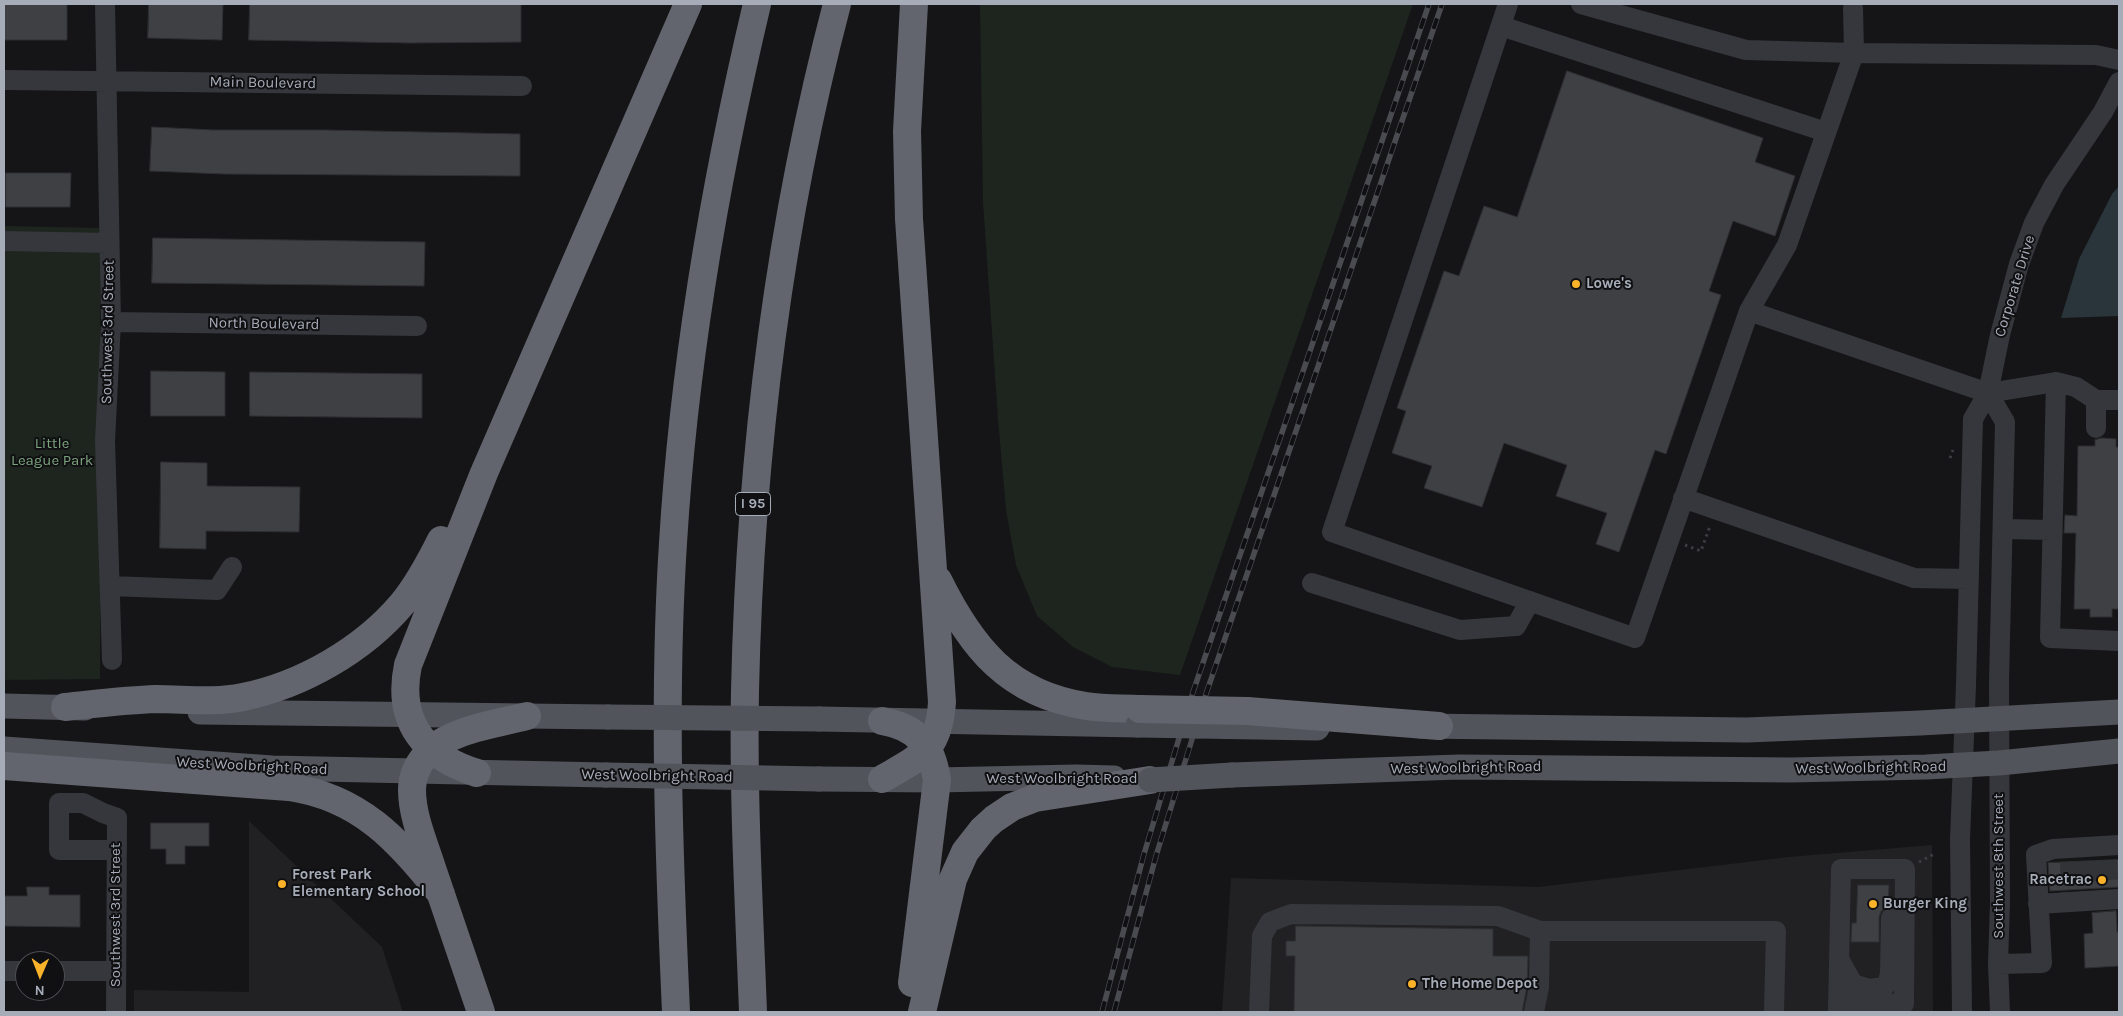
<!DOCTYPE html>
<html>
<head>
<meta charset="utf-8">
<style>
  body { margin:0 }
  #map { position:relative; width:2123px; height:1016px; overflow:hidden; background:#151517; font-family:Karla,sans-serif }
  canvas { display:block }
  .frame { position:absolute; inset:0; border:5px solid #a6acb8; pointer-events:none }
  .north { position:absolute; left:15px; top:951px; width:50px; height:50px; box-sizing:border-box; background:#101012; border:1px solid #4c4e54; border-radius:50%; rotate:181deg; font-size:14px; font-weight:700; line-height:20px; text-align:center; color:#a6acb8 }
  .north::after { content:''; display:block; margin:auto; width:18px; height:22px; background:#fab22a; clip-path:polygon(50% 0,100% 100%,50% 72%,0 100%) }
</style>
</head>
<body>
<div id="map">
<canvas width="2123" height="1016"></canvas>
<div class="frame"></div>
<div class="north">N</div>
</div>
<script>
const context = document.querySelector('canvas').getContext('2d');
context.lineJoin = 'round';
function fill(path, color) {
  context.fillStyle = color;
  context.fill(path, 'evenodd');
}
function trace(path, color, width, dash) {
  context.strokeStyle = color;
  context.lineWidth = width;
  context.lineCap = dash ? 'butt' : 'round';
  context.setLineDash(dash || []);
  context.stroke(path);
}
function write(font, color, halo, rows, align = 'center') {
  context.font = font + ' Karla,sans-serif';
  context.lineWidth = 4;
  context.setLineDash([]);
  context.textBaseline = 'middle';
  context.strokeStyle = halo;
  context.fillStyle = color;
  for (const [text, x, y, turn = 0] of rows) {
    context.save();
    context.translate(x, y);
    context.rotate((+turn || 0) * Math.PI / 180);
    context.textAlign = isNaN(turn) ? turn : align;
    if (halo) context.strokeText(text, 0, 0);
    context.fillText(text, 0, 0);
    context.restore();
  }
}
const built = new Path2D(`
  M249,821L382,947L403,1012H134V990L249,992Z
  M1932,845L1933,1012H1222L1231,878L1538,887L1789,857Z`);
const green = new Path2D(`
  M980,4H1413L1180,675L1112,667L1073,647L1037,616L1016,565L1006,510L998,419L983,202Z
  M4,226L100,228V679L4,680Z`);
const water = new Path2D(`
  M2119,186V316L2061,318L2079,259L2112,194Z`);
const building = new Path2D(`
  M4,4H67V40H4Z
  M149,4H223L222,40L148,38Z
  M250,4H521V42L411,43L249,40Z
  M1567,71L1763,138L1755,162L1795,176L1775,236L1733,221L1709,291L1721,295L1666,454L1655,450L1619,552L1596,544L1607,513L1556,496L1567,465L1504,443L1482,507L1424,488L1432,466L1392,453L1406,411L1397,408L1444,271L1459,276L1484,206L1517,217Z
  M152,127L213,130H323L520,134V176L224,174L150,171Z
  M6,173H71L70,207H6Z
  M153,238L425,242L424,286L152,283Z
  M151,371L225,372V416H151Z
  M250,372L422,374V418L250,416Z
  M2102,438L2116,439V447H2119V609H2112V617H2090V609H2074L2076,533H2064L2065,515L2077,516L2078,446H2095V440Z
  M161,462L207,463V486L300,487L299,532L206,531V549L160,548Z
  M151,823H209V846H185V864H166V849H151Z
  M2119,860V887L2050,891L2048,863Z
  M1858,885H1889L1888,907L1881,911L1879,917V942H1851L1852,923H1856Z
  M27,887H49V895H80V927L4,926V896H27Z
  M2116,911L2117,932H2119V966L2085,968L2084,934L2093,933L2092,913Z
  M1296,926L1493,929V956H1528L1527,986L1522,1012H1294L1295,956H1286V941H1295Z`);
const minorTunnel = new Path2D(`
  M2107,860L2109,900
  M2089,861L2090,897
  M2070,862L2071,898`);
const path = new Path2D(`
  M1950,458L1953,450
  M1685,545L1701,551L1710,526
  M1919,862L1936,853`);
const minor = new Path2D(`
  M105,4L111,322L105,441L112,660
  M1508,4L1332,532L1635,638L1749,311L1787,245L1854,53L1853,8
  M1581,4L1746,50L1854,53L2096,55L2119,60
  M1501,26L1826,132
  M4,80L522,86
  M4,241L108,243
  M1749,311L1988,393L2056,382
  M111,322L417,326
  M1988,393L2005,422L1999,682L2000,903L1998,964L2000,1012
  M2119,400H2096L2076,387L2056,382L2050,638L2119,641
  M2096,428V400
  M1683,498L1914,578L1969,579
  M2003,529L2052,530
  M1312,583L1460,630L1516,626L1530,601
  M110,586L217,590L232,567
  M2038,904L2119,899
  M1839,959L1853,984L1870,989L1884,987L1888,982L1890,973L1891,918
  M1998,964L2042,963L2036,855L2053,849L2119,845
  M4,971H25
  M55,971H115
  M116,1012L117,818L103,813L83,803H59V850H117
  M1259,1012L1262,936L1270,922L1291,914L1498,916L1540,931
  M1534,1012L1539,987L1540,931H1776L1774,1012
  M1838,1012L1841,869H1905L1904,1004L1838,1002
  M1962,1012L1960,839L1966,685L1973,419L1988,393L2000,335L2019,264L2034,223L2054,185L2103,112L2119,82`);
const major = new Path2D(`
  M4,706L85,708
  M200,712L608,717
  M819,719L1138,725
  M1198,726L1317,728
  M1420,726L1747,730L1920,723L2119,712
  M4,749L272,768L606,775
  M1232,775L1459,767L1791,770L1926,767L1999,763L2119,751
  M819,779L937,780L1076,777L1114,778`);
const highway = new Path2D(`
  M938,580C971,647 1008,694 1086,706C1104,709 1123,708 1140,709
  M65,707C95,704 125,700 156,699C185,699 214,703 243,697C302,685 363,650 402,604C418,585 430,562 441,540
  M1247,711L1439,726
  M882,721C917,727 932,745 937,780L912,983
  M4,766L289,787C359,797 399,840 441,894
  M477,773C425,757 396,722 408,665L484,473L688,4
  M882,779C920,757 939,751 942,702L909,219L907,131L914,4
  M481,1012C465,964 448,916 432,868C424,843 412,816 412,790C412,778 417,765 426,755C447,730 496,724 527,716
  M676,1012C669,856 663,699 673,543C684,361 715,181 757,4
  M753,1012C749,905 743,798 745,691C750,459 778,228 837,4
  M922,1012L953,879L965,852L983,829L994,819L1012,807L1035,798L1150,780`);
const rail = new Path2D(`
  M1102,1012L1144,854L1193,692L1429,4
  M1114,1012L1156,856L1206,694L1442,4`);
const majorBridge = new Path2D(`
  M608,717L819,719
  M1138,725L1198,726
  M606,775L819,779
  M1150,780L1232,775`);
const highwayBridge = new Path2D(`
  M1140,709L1247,711`);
const markers = [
  [1576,284,5,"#fab22a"],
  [2102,880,5,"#fab22a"],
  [282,884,5,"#fab22a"],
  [1873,904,5,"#fab22a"],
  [1412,984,5,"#fab22a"]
];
const shields = [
  [753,504,35]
];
const shieldNames = [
  ["I 95",753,504]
];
const streetNames = [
  ["Main Boulevard",263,83,1],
  ["Corporate Drive",2015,286,-73],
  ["North Boulevard",264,324,1],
  ["Southwest 3rd Street",108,332,-89],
  ["West Woolbright Road",252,766,3],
  ["West Woolbright Road",1466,768,-1],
  ["West Woolbright Road",1871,768,-1],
  ["West Woolbright Road",657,776,1],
  ["West Woolbright Road",1062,779],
  ["Southwest 8th Street",1999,866,-90],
  ["Southwest 3rd Street",116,915,-90]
];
const poiNames = [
  ["Lowe's",1586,284],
  ["Forest Park",292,875],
  ["Elementary School",292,892],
  ["Racetrac",2092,880,"right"],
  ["Burger King",1883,904],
  ["The Home Depot",1422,984]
];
const parkNames = [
  ["Little",52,444],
  ["League Park",52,461]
];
fill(built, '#212124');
fill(green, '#1d251e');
fill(water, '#2a343b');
fill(building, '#3f4044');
trace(building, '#2f2f33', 1);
trace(minorTunnel, '#323337', 20, [20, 10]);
trace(path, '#3c3e43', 3, [2.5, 4]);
trace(minor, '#36373c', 20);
trace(major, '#52545b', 25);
trace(highway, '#62656d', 28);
trace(rail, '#494b51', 5.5);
trace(rail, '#101012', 4, [11]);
trace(majorBridge, '#52545b', 25);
trace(highwayBridge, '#62656d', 28);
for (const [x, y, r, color] of markers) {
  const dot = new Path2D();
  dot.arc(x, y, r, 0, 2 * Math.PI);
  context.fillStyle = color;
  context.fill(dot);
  trace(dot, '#101012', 2);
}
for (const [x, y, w] of shields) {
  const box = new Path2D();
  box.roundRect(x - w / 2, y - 11.5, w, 23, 4);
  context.fillStyle = '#101012';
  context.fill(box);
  trace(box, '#a6acb8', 1);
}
write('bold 14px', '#a6acb8', null, shieldNames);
write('15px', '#a6acb8', '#101012', streetNames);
write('bold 15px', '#a6acb8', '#101012', poiNames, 'left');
write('15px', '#7ca47e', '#101012', parkNames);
</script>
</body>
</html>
